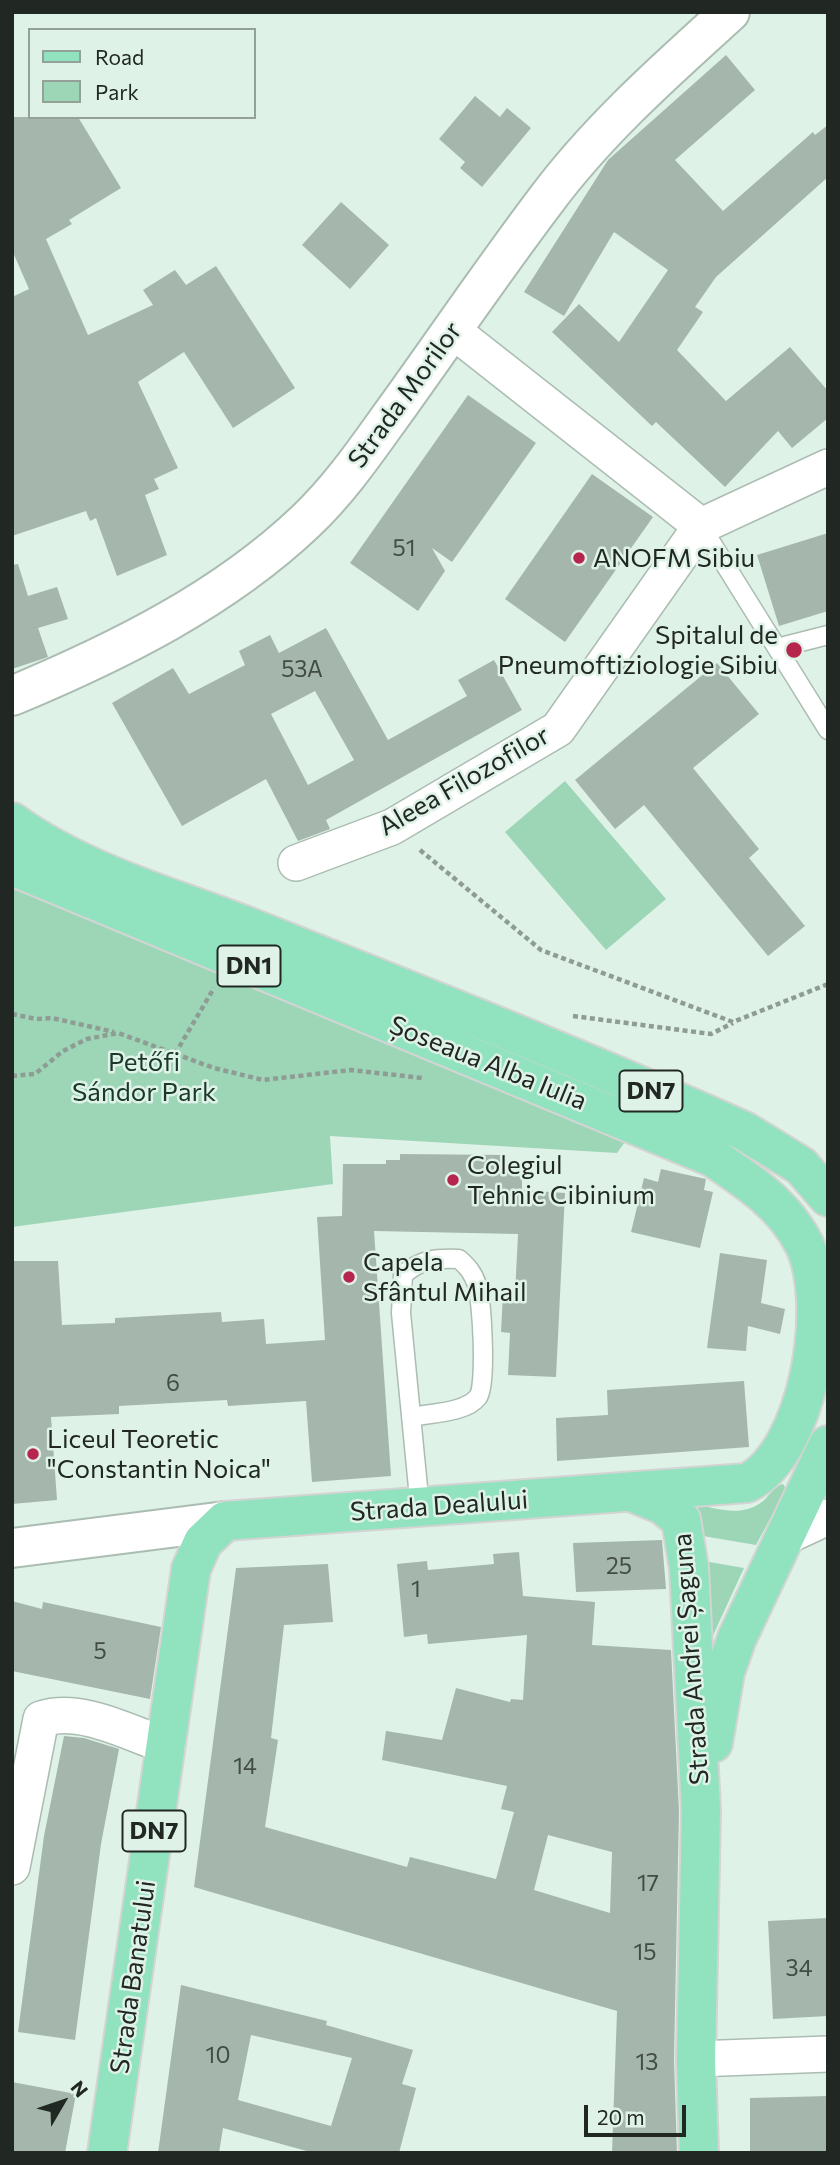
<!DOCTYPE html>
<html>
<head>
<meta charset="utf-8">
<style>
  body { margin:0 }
  #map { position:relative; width:840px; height:2165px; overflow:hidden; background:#dff2e7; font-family:Commissioner,sans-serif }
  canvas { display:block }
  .frame { position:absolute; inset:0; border:14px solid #212824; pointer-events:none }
  .legend { position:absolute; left:28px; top:28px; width:228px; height:91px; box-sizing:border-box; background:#dff2e7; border:2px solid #93a199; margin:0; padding:9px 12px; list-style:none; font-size:21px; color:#212824 }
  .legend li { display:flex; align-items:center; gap:14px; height:35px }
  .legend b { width:35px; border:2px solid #93a199 }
  .north { position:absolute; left:28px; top:2067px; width:70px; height:70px; -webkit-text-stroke:5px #dff2e7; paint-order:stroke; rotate:51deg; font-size:19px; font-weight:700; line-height:28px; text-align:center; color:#212824 }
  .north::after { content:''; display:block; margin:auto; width:24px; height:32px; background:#212824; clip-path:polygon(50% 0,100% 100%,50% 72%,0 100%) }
  .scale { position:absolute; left:584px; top:2105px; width:102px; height:32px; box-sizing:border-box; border:4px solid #212824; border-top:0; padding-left:9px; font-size:21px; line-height:24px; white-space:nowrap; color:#212824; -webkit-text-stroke:5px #dff2e7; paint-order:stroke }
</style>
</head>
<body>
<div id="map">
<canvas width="840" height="2165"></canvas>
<div class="frame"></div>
<ul class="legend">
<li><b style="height:9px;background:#91e2be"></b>Road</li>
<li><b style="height:19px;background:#9dd6b7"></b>Park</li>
</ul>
<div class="north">N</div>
<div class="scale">20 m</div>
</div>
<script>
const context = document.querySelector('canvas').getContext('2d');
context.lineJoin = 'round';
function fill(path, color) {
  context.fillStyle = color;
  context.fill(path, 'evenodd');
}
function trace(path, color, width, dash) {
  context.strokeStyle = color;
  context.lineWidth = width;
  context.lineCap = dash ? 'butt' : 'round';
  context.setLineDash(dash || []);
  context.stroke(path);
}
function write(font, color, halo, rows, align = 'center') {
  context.font = font + ' Commissioner,sans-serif';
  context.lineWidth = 5;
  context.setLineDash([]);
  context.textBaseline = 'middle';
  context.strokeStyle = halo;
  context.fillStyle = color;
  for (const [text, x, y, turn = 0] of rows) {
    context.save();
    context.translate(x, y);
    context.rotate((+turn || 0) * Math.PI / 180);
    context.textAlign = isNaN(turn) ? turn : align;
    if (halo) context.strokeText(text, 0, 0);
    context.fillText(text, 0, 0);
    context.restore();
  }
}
const green = new Path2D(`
  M565,781L666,899L606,950L505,832Z
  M12,877L632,1132L617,1153L330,1136L333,1184L12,1227Z
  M783,1484L786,1489L756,1545L697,1535L688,1501C711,1508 742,1519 763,1501C770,1495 774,1486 783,1484Z
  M698,1560L744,1568L710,1642Z`);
const building = new Path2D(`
  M726,55L755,90L675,160L723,211L813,132L815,135L828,125V177L716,277L695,307L703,312L677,350L726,401L790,347L828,391V418L792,448L778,431L725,487L656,422L652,426L552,332L579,304L619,342L668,270L614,232L564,316L524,292L608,160Z
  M475,96L500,117L507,108L531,128L482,187L460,168L465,162L439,139Z
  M12,117H78L121,188L69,220L72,224L46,239L88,335L153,305L143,290L175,270L186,285L216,266L295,388L233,428L184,352L138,382L178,468L154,479L159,489L145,495L167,555L117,576L96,518L90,521L86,511L12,536V297L29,289L12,250Z
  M341,202L389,245L350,289L302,245Z
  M468,395L536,443L452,562L432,548L445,571L418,611L350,563Z
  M592,474L653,517L565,642L505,599Z
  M828,533V611L779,626L757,555Z
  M18,564L28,596L57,587L68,619L38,628L48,657L12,669V565Z
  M326,628L388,740L467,696L458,680L494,660L522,710L326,820L330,829L298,841L266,779L182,826L112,703L173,668L189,694L245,665L239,651L270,635L279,653ZM315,691L354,760L308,785L271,714Z
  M717,663L759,714L693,768L759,849L749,858L805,926L768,956L644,805L615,829L575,780Z
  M400,1154L506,1155V1164H522V1190L565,1193L556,1377L508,1375L510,1333L501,1332L503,1293L515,1294L518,1234L374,1231L391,1476L312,1482L306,1401L228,1406L227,1400L119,1406V1414L51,1417L57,1500L12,1504V1261H58L62,1325L115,1323V1318L221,1312L222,1322L264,1319L266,1344L325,1340L317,1217L342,1216L343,1164H386V1160H400Z
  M661,1169L706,1179L704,1190L713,1192L700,1248L631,1232L644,1178L658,1182Z
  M720,1253L767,1260L761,1303L785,1309L780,1334L748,1326L746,1351L707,1348Z
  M744,1381L749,1447L557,1461L556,1418L608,1415L607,1390Z
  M662,1540L666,1589L576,1592L573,1543Z
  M519,1552L523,1596L595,1602L592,1645L671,1650L679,1811L674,2059L677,2153H612L617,2011L194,1887L236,1568L328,1564L333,1622L284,1625L271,1738L278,1740L265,1827L407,1867L410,1857L496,1879L514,1812L501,1809L507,1786L382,1760L386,1731L442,1740L456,1688L510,1702L511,1699L523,1700L527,1635L428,1644L427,1634L404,1637L397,1564L427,1561L428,1570L494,1564L493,1554ZM548,1835L612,1852L610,1913L534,1890Z
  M12,1601L42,1609L43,1602L161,1627L150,1699L12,1671Z
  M64,1736L84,1738L119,1749L101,1844L75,2040L18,2032L44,1836Z
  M828,1918V2016L773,2019L768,1921Z
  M181,1985L327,2021L326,2025L413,2050L402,2084L416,2088L399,2153H314L223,2128L219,2153H158ZM251,2035L352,2058L331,2126L238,2100Z
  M12,2082L76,2094L65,2153H12Z
  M828,2096V2153H750V2098Z`);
const path = new Path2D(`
  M420,850L541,950L733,1022L828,984
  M12,1014L36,1019L52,1018L114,1032
  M573,1016L711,1034L733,1023
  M175,1054L214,988
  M12,1076L35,1074L63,1051L87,1039L118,1033L214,1068L263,1080L351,1070L422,1078`);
const lane = new Path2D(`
  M701,526L828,730
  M777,648L828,635
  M412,1417C429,1413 466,1413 478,1397C487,1386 482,1300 477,1285C473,1273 468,1267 459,1259C435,1258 421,1259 403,1275L401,1313L420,1508`);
const street = new Path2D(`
  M452,330L701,526
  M296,863L392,827L558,729L701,526L828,467
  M785,1537L828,1517
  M12,1867L41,1719C81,1706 129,1733 167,1746
  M696,2059L828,2054`);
const secondary = new Path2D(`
  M12,696C117,652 223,600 306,521C343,486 371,443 401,402C449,335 496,266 546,200C598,130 665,71 730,12
  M12,1548L225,1521`);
const primary = new Path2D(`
  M12,822C84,874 173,897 254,929C418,994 583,1059 744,1131L801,1166L828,1197
  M12,866L712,1157C748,1181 784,1204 804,1244C833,1304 809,1452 747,1483L225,1521L203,1542L191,1569L107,2153
  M634,1493L663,1505L681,1520L689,1568L701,1811L696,2059L699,2153
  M713,1743L725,1672L737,1638L828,1445`);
const markers = [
  [579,558,7,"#b6254e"],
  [794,650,9,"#b6254e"],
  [453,1180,7,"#b6254e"],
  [349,1277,7,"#b6254e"],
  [33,1454,7,"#b6254e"]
];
const numberNames = [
  ["51",404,548],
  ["53A",302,669],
  ["6",173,1383],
  ["25",619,1566],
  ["1",416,1589],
  ["5",100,1651],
  ["14",245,1766],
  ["17",648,1883],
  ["15",645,1952],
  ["34",799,1968],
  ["10",218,2055],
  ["13",647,2062]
];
const shields = [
  [249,966,63],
  [651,1091,63],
  [154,1831,63]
];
const shieldNames = [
  ["DN1",249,966],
  ["DN7",651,1091],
  ["DN7",154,1831]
];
const streetNames = [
  ["Strada Morilor",405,395,-54],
  ["Aleea Filozofilor",464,781,-30],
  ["Șoseaua Alba Iulia",488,1063,22],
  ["Strada Dealului",439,1506,-4],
  ["Strada Andrei Șaguna",691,1659,-94],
  ["Strada Banatului",133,1977,-82]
];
const poiNames = [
  ["ANOFM Sibiu",593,558],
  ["Spitalul de",778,635,"right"],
  ["Pneumoftiziologie Sibiu",778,665,"right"],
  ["Colegiul",467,1165],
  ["Tehnic Cibinium",467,1195],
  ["Capela",363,1262],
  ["Sfântul Mihail",363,1292],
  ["Liceul Teoretic",47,1439],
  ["\"Constantin Noica\"",47,1469]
];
const parkNames = [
  ["Petőfi",144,1062],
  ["Sándor Park",144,1092]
];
fill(green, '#9dd6b7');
fill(building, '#a5b7ad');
trace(lane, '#abbdb2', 21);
trace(street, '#abbdb2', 38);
trace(secondary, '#abbdb2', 42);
trace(primary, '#d3d4d3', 42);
trace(path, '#8e9c94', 4.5, [5, 3.5]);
trace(lane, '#fff', 18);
trace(street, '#fff', 35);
trace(secondary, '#fff', 38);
trace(primary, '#91e2be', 38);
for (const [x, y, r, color] of markers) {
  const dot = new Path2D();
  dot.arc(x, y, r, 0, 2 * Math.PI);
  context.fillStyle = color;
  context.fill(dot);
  trace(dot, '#dff2e7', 2.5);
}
write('23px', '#424c46', null, numberNames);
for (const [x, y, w] of shields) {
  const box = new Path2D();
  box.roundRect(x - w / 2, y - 20.5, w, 41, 5);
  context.fillStyle = '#dff2e7';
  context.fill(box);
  trace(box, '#212824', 2);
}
write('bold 24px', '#212824', null, shieldNames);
write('26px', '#212824', '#dff2e7', streetNames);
write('26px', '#212824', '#dff2e7', poiNames, 'left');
write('26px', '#183929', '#dff2e7', parkNames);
</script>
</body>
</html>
